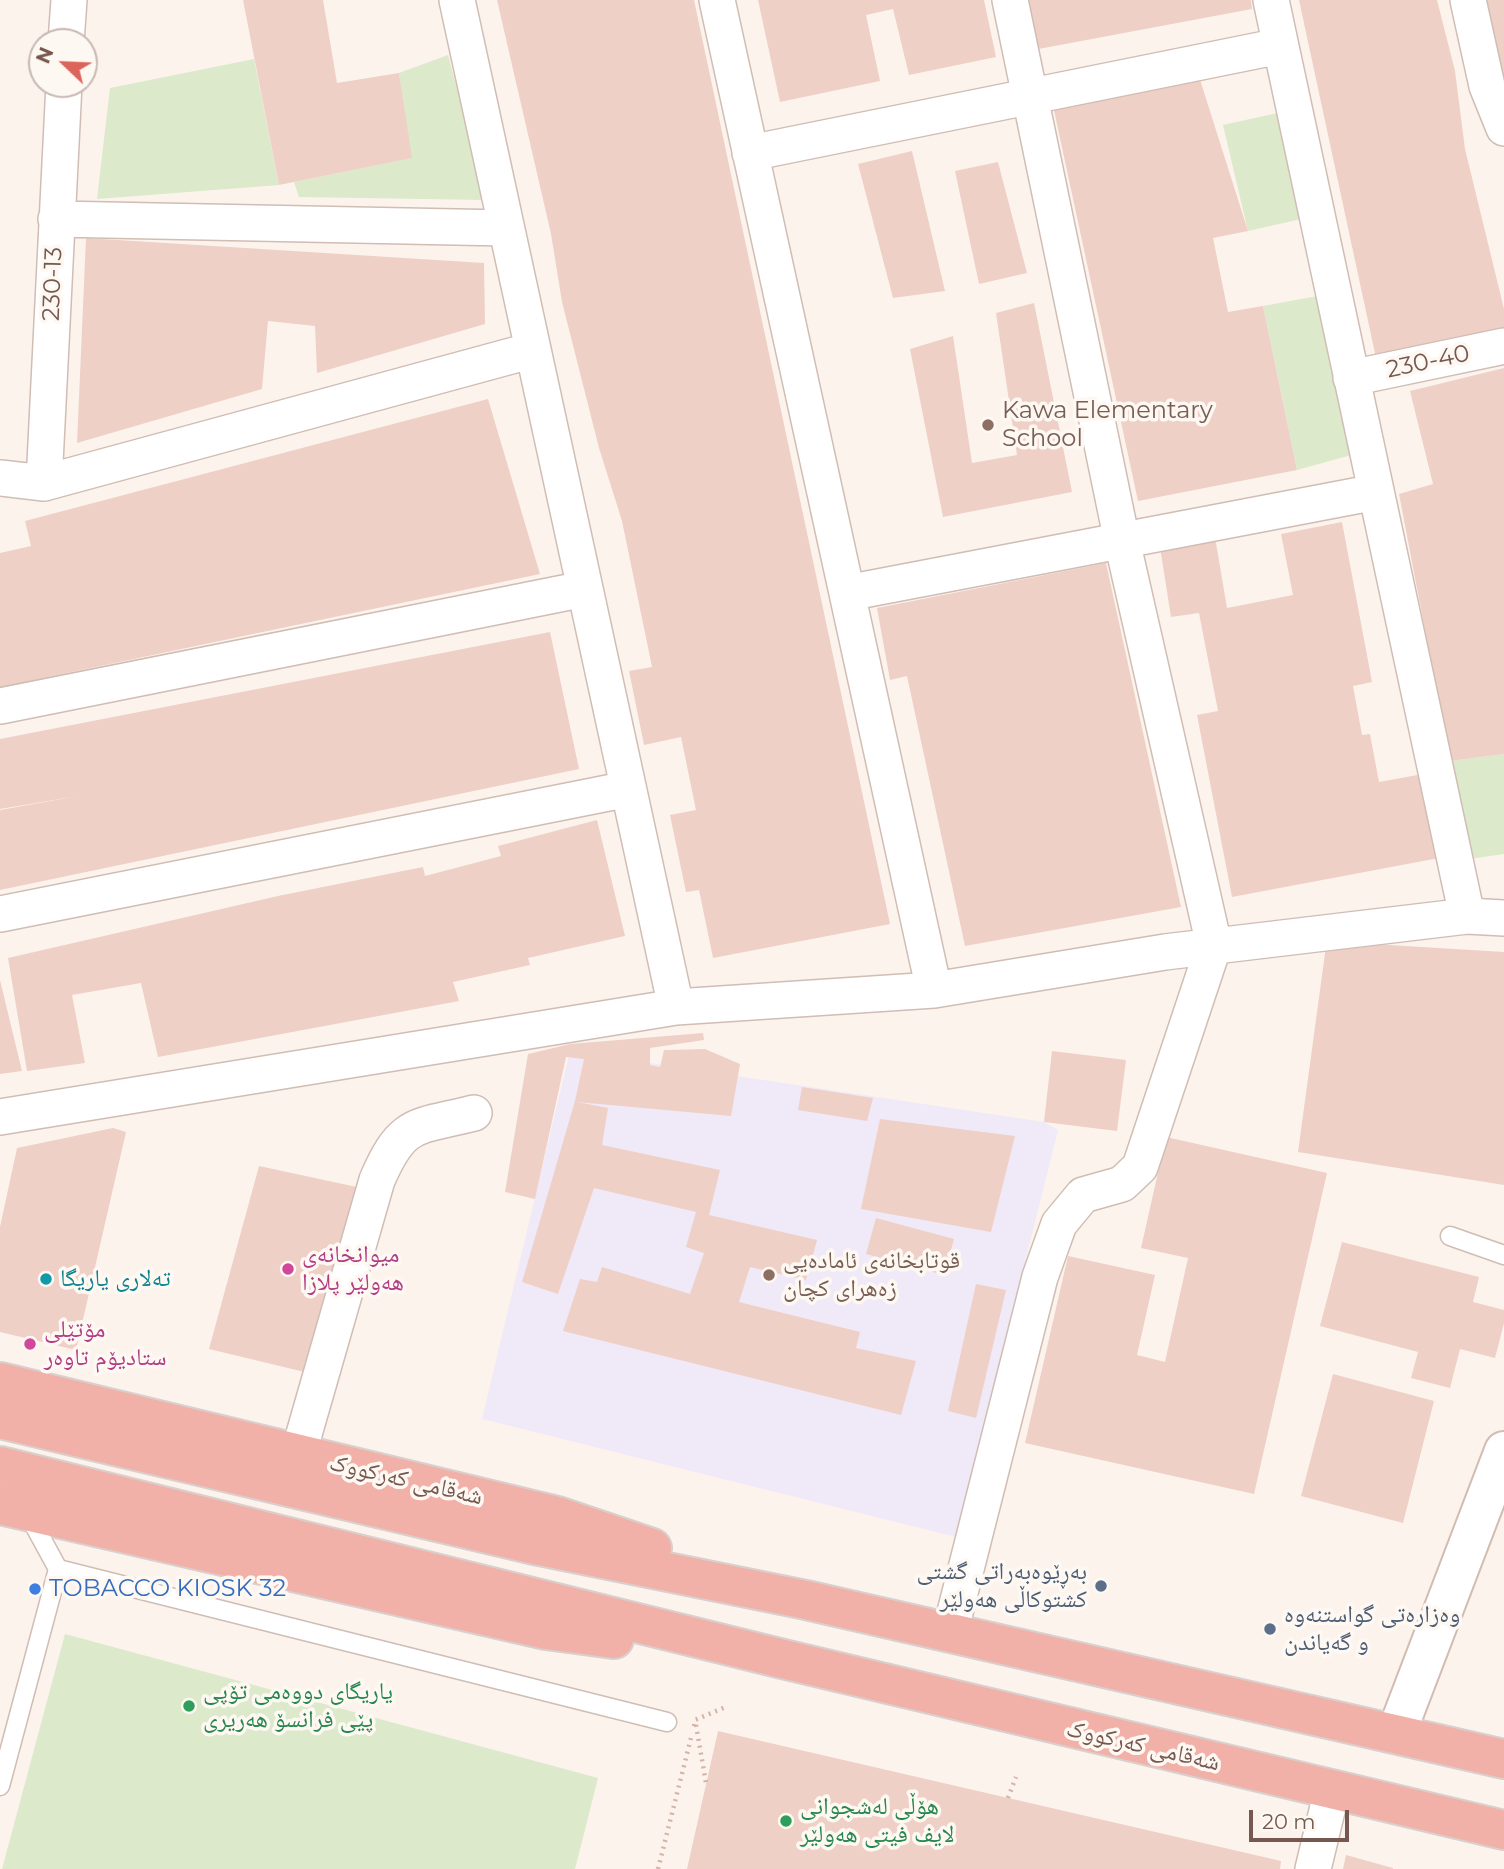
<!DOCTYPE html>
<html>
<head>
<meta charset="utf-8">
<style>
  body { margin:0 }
  #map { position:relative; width:1504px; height:1869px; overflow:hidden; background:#fcf3ed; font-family:Montserrat,sans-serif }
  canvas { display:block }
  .north { position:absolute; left:28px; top:28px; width:70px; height:70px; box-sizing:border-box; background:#fef8f3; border:2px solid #c8b8b2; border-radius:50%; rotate:293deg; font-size:19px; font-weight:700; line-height:28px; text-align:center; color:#765850 }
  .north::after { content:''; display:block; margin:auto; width:24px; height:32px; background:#dc655b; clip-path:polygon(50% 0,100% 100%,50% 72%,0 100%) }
  .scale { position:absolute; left:1249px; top:1810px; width:100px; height:32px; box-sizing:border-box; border:4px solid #765850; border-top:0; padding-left:9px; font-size:21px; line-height:24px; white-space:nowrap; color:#765850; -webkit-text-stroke:5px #fef8f3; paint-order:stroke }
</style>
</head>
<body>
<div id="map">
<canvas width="1504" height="1869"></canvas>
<div class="north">N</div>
<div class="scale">20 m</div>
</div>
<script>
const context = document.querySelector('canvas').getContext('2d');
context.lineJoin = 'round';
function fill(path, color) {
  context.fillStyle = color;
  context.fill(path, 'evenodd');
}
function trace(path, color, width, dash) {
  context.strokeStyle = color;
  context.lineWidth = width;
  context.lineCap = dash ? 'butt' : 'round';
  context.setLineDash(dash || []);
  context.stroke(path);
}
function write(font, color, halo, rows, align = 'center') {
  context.font = font + ' Montserrat,"Noto Naskh Arabic",sans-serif';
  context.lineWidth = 7;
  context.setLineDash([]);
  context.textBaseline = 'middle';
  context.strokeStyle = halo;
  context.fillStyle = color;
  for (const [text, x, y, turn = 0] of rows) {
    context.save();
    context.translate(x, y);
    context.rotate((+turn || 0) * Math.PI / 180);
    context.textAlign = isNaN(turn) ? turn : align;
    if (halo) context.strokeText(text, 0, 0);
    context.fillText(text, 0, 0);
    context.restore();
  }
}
const education = new Path2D(`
  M570,1051L1044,1122L1058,1130L956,1537L482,1419Z`);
const green = new Path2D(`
  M448,55L487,200L299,197L294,182L411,158L399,73Z
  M254,59L279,185L97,199L110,88Z
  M1282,112L1310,217L1248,231L1223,125Z
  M1323,295L1362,452L1297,470L1263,306Z
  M1504,754V854L1469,859L1450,761Z
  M65,1634L598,1778L575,1869H2Z`);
const building = new Path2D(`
  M243,0H323L337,83L399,73L412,158L279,185Z
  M497,0H694L890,924L713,958L699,890L686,892L670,815L696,810L681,737L644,745L629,671L652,667L622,521L599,448L562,302L551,234Z
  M758,0H984L996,57L909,75L893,9L866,15L880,81L780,102Z
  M1023,0H1251L1252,9L1033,50Z
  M1299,0H1437L1455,71L1465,149L1504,309V335L1376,358Z
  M1479,0H1504V80L1495,82Z
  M1196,67L1248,231L1213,238L1228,312L1263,306L1297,470L1138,501L1052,101Z
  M912,151L945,291L893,298L858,164Z
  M998,162L1027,273L979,284L955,171Z
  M86,238L484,263L485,324L317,373L315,326L268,321L262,389L77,443Z
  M1034,303L1072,492L943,517L910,349L953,336L972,463L1017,455L996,313Z
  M1504,368V754L1450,761L1399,494L1433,484L1410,391Z
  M488,399L540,574L0,687V553L31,546L25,521Z
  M1342,522L1372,682L1353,686L1362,735L1370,734L1379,782L1423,774L1439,858L1232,897L1197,715L1218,711L1199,613L1171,617L1160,547L1215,537L1227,608L1293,595L1281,534Z
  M1106,563L1181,907L965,946L907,676L890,680L877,608Z
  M550,632L579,769L0,890V810L78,796L0,809V739Z
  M597,820L625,936L528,958L530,965L453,982L459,1001L158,1057L141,983L72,995L85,1063L27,1071L8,958L278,896L423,867L425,876L501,856L498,846Z
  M1373,944L1504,952V1185L1298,1152L1326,946Z
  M0,980L22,1071L0,1074Z
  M703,1033L704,1040L650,1048V1065L660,1067L664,1050L705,1049L740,1064L731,1116L577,1102L608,1108L602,1145L720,1170L709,1215L817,1240L806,1280L750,1267L739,1302L860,1332L856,1348L916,1361L901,1415L563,1331L580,1279L597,1282L602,1267L690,1294L704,1253L686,1247L696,1212L594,1188L558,1294L522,1282L575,1101L584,1059L566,1057L535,1199L505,1192L528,1054L570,1044Z
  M1052,1051L1126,1060L1117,1131L1044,1122Z
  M802,1087L873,1098L867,1121L798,1110Z
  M880,1119L1015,1136L991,1232L861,1209Z
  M113,1128L126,1132L76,1350L0,1332V1227L17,1148Z
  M1166,1137L1327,1173L1254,1494L1025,1443L1068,1256L1155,1275L1137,1355L1165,1362L1188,1258L1141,1248Z
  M259,1166L366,1189L317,1375L209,1349Z
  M876,1218L954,1239L944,1275L866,1254Z
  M1342,1242L1479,1277L1473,1302L1504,1310V1323L1495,1358L1460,1349L1450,1388L1411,1378L1418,1352L1320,1326Z
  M976,1284L1006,1290L976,1418L948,1411Z
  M1333,1374L1434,1401L1403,1523L1301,1496Z
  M718,1731L1281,1861L1280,1869H687Z
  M1346,1855L1393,1868V1869H1343Z`);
const path = new Path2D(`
  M696,1725L706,1783
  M694,1726L695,1720L728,1706
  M1008,1798L1016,1777
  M658,1869L692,1734`);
const lane = new Path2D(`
  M1450,1236L1504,1255
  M28,1514L58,1569L667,1722
  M0,1786L58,1569`);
const street = new Path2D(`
  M457,0L676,1007
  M717,0L934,990
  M1271,0L1467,916
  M1468,0L1487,86L1504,128
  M66,42L69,0
  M750,153L1280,46
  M56,219L506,228
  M1351,378L1504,346
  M0,478L44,483L533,350
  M44,483L64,84
  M847,593L1376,492
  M0,706L584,589
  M0,914L628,789
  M0,1117L676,1007L934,990L1165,952L1467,916L1504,918
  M298,1455L377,1180C403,1120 415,1128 474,1113
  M950,1632L1040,1277L1059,1224L1083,1195L1122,1184L1140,1167L1214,945L1122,541L1010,0
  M1313,1869L1332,1790`);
const secondary = new Path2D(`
  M1396,1734L1504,1451`);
const highway = new Path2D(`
  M0,1382L557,1516L652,1548
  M0,1419L539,1546L806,1600L1504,1759
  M0,1466L783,1659L1504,1830
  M0,1505L546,1630L614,1639`);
const markers = [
  [988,425,7,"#8d6e63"],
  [288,1269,7,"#d1479c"],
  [769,1275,7,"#8d6e63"],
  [46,1279,7,"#0f9aa8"],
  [30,1344,7,"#d1479c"],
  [1101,1586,7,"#5c6f8a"],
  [35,1589,7,"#3f7fe0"],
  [1270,1629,7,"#5c6f8a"],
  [189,1706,7,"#2e9e5b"],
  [786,1821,7,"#2e9e5b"]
];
const streetNames = [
  ["230-13",53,284,-88],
  ["230-40",1428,362,-12],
  ["شەقامی کەرکووک",406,1480,13],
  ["شەقامی کەرکووک",1143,1746,13]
];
const educationNames = [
  ["Kawa Elementary",1002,411],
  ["School",1002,439],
  ["قوتابخانەی ئامادەیی",783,1261],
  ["زەهرای کچان",783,1289]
];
const hotelNames = [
  ["میوانخانەی",302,1255],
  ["هەولێر پلازا",302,1283],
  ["مۆتێلی",44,1330],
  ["ستادیۆم تاوەر",44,1358]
];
const cultureNames = [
  ["تەلاری یاریگا",60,1279]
];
const serviceNames = [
  ["بەڕێوەبەراتی گشتی",1087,1572],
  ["کشتوکاڵی هەولێر",1087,1600],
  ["وەزارەتی گواستنەوە",1284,1615,"left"],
  ["و گەیاندن",1284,1643,"left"]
];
const shopNames = [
  ["TOBACCO KIOSK 32",49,1589]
];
const leisureNames = [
  ["یاریگای دووەمی تۆپی",203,1692],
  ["پێی فرانسۆ هەریری",203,1720],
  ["هۆڵی لەشجوانی",800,1807],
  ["لایف فیتی هەولێر",800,1835]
];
fill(education, '#f0e9f8');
fill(green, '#dce9cb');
fill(building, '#efd0c6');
trace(lane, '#d0bdb4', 21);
trace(street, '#d0bdb4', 38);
trace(secondary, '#d3bcb2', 42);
trace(highway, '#d9d0ce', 42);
trace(path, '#d5b3a8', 4.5, [2, 5]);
trace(lane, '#fff', 18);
trace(street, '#fff', 35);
trace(secondary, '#fff', 38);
trace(highway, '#f1b0a8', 38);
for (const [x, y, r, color] of markers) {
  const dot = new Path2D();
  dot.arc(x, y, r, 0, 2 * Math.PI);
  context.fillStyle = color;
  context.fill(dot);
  trace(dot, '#fef8f3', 2.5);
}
write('24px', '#765850', '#fef8f3', streetNames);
write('24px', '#785e54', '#fef8f3', educationNames, 'left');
write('24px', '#b23c85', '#fef8f3', hotelNames, 'left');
write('24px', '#0d838f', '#fef8f3', cultureNames, 'left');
write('24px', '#4e5e75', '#fef8f3', serviceNames, 'right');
write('24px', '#366cbe', '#fef8f3', shopNames, 'left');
write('24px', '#27864d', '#fef8f3', leisureNames, 'left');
</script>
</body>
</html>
